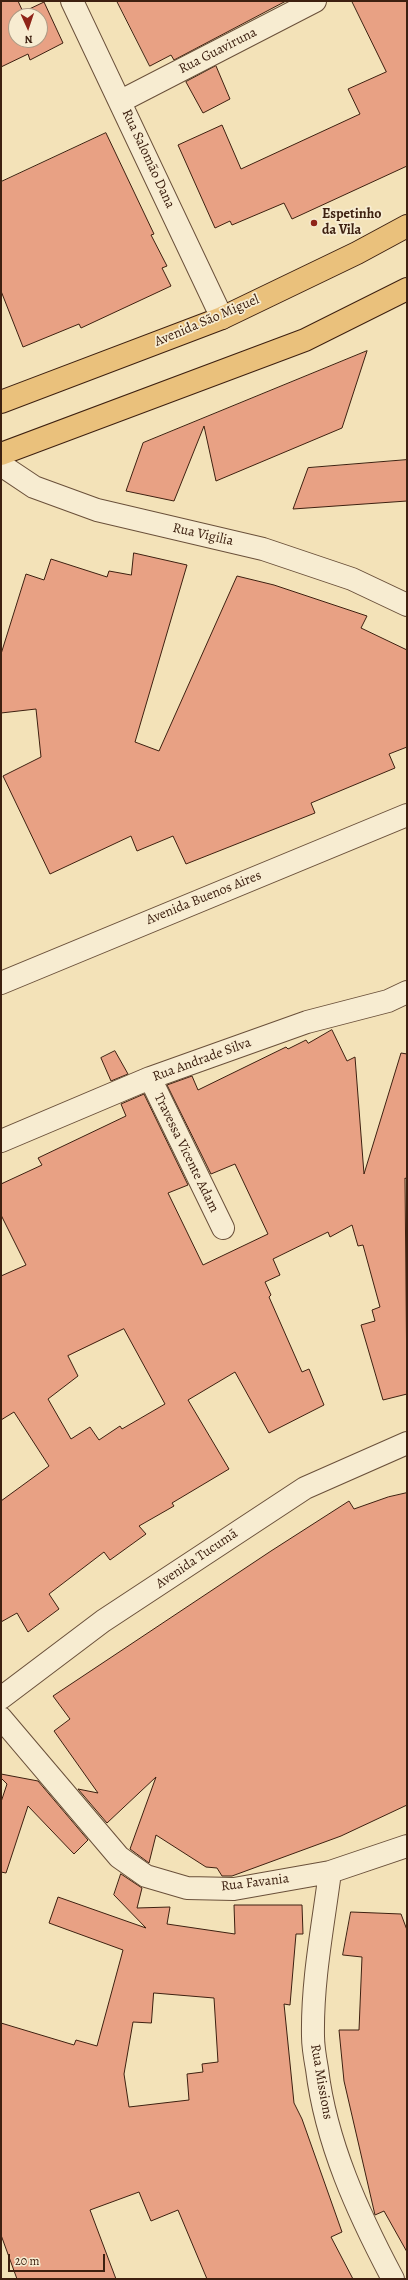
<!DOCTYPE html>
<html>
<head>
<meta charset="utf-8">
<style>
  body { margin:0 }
  #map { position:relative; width:408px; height:2280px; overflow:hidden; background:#f3e2b8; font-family:Alegreya,serif }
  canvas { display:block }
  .frame { position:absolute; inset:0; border:2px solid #3d2010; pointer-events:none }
  .north { position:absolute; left:8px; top:8px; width:40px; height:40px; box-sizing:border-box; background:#f7ecd1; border:1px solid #ad9a84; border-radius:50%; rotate:177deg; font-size:11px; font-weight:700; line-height:16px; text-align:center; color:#3d2010 }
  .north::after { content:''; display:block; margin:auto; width:14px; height:18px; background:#8f2418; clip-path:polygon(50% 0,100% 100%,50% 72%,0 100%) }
  .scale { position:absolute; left:8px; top:2254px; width:97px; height:18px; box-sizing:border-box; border:2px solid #3d2010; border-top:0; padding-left:5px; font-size:12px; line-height:14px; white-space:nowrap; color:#3d2010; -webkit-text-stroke:3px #f7ecd1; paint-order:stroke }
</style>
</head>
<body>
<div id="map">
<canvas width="408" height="2280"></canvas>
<div class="frame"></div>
<div class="north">N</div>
<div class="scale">20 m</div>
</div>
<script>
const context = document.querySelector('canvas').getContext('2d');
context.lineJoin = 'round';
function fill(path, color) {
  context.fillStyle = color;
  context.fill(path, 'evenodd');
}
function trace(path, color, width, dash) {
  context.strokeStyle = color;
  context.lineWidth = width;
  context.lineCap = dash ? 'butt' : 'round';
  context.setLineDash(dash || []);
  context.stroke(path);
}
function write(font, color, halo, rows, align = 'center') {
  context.font = font + ' Alegreya,serif';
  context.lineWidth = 3.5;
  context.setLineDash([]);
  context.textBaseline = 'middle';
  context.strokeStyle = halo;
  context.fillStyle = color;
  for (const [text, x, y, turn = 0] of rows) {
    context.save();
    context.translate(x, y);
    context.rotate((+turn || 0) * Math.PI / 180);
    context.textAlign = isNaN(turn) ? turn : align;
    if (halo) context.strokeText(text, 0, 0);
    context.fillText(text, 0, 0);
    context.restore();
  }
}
const building = new Path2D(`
  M1,1H18L23,12L44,2L63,43L30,60L28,54L1,67ZM16,16H40V40H16Z
  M117,1H286L174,60L171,55L150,66Z
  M352,1H407V166L292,219L284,203L232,225L230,221L215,228L178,145L222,125L241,169L360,114L348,89L386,72Z
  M216,66L230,99L203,113L186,82Z
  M106,133L154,234L151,235L167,266L162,268L171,286L81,328L79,324L23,347L1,291V182Z
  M367,351L342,428L216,481L204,426L174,501L126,491L143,443Z
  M407,460V501L293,509L308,468Z
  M134,553L187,565L135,742L159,751L237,576L274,585L367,616L361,628L407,650V747L389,754L395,768L311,803L315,813L186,864L173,836L137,851L131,836L50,874L3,776L41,757L36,709L1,713V654L26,574L44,580L51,559L107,577L109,571L131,575Z
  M332,1030L347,1061L355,1057L364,1174L401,1053L407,1054V1179L405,1178L407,1394L383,1400L361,1325L375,1321L372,1310L380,1307L363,1245L358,1246L352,1225L330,1237L328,1232L273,1259L280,1275L265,1282L271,1295L269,1297L302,1372L309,1369L324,1405L269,1433L235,1372L188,1400L229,1469L172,1503L174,1506L139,1526L146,1534L110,1560L104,1552L49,1594L59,1609L28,1632L17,1613L1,1622V1501L49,1466L14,1412L1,1420V1276L26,1265L1,1215V1184L42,1165L38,1158L126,1116L121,1104L144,1094L188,1185L168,1193L203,1265L268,1234L235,1164L211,1174L167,1085L192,1076L198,1090L286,1047L288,1049L306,1040L308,1043ZM124,1329L165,1404L122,1429L120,1426L99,1440L90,1427L71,1439L48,1399L78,1376L68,1356Z
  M115,1051L128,1074L111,1081L101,1058Z
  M407,1493V1805L341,1836L232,1876H222L217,1868L206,1867L156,1835L149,1863L130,1849L156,1777L107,1823L78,1789L98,1793L54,1731L70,1719L53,1696L271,1551L349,1501L354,1509L388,1497Z
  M1,1774L38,1781L88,1840L74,1854L28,1806L6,1873L1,1872V1802L7,1784L1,1778Z
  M121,1874L142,1888L137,1908L170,1907L167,1924L235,1934L234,1905H302L303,1934H296L290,2005L284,2004L294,2103L302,2119L342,2232L331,2237L353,2279H207L178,2210L151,2221L139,2192L90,2210L116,2279H17L1,2235V2023L74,2045L76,2040L97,2046L123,1950L49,1923L58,1897L146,1928L114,1895ZM154,1993L214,1998L218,2062L202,2064L203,2072L187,2074L189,2100L129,2107L124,2074L133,2022L151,2023Z
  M351,1912L401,1914L407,1930V2252L384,2211L375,2215L344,2081L339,2030H359L362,1957L343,1955Z`);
const minor = new Path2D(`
  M72,1L222,318
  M121,101L315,1
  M1,465L34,487L97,510L263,549L352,579L407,605
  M1,983L407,815
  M150,1078L223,1228
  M1,1141L150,1078L307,1022L388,1001L407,992
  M1,1698L103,1621L305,1488L407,1443
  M1,1718L119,1857L146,1876L187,1888L234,1889L330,1872L407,1846
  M330,1872C323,1926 312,1981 313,2036C313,2046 315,2058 317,2069C326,2143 358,2213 393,2279`);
const major = new Path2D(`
  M1,402L222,318L357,253L407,226
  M1,454L305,340L407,289`);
const markers = [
  [314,223,4,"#8f2418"]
];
const streetNames = [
  ["Rua Guaviruna",218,51,-27],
  ["Rua Salomão Dana",148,159,65],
  ["Avenida São Miguel",207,321,-23],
  ["Rua Vigilia",203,535,13],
  ["Avenida Buenos Aires",204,898,-22],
  ["Rua Andrade Silva",202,1060,-20],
  ["Travessa Vicente Adam",186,1153,64],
  ["Avenida Tucumã",197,1559,-34],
  ["Rua Favania",255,1883,-7],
  ["Rua Missions",321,2082,80]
];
const poiNames = [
  ["Espetinho",322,215],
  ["da Vila",322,231]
];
fill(building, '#e8a184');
trace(building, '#3d2010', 1);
trace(minor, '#6a503a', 24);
trace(major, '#3d2010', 24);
trace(minor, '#f7ecd1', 22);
trace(major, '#eac17c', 22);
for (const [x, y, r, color] of markers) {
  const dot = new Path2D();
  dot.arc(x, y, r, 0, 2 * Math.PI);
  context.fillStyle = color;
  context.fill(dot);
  trace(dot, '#f7ecd1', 1.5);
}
write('14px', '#3d2010', '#f7ecd1', streetNames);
write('bold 14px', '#3d2010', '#f7ecd1', poiNames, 'left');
</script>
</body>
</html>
